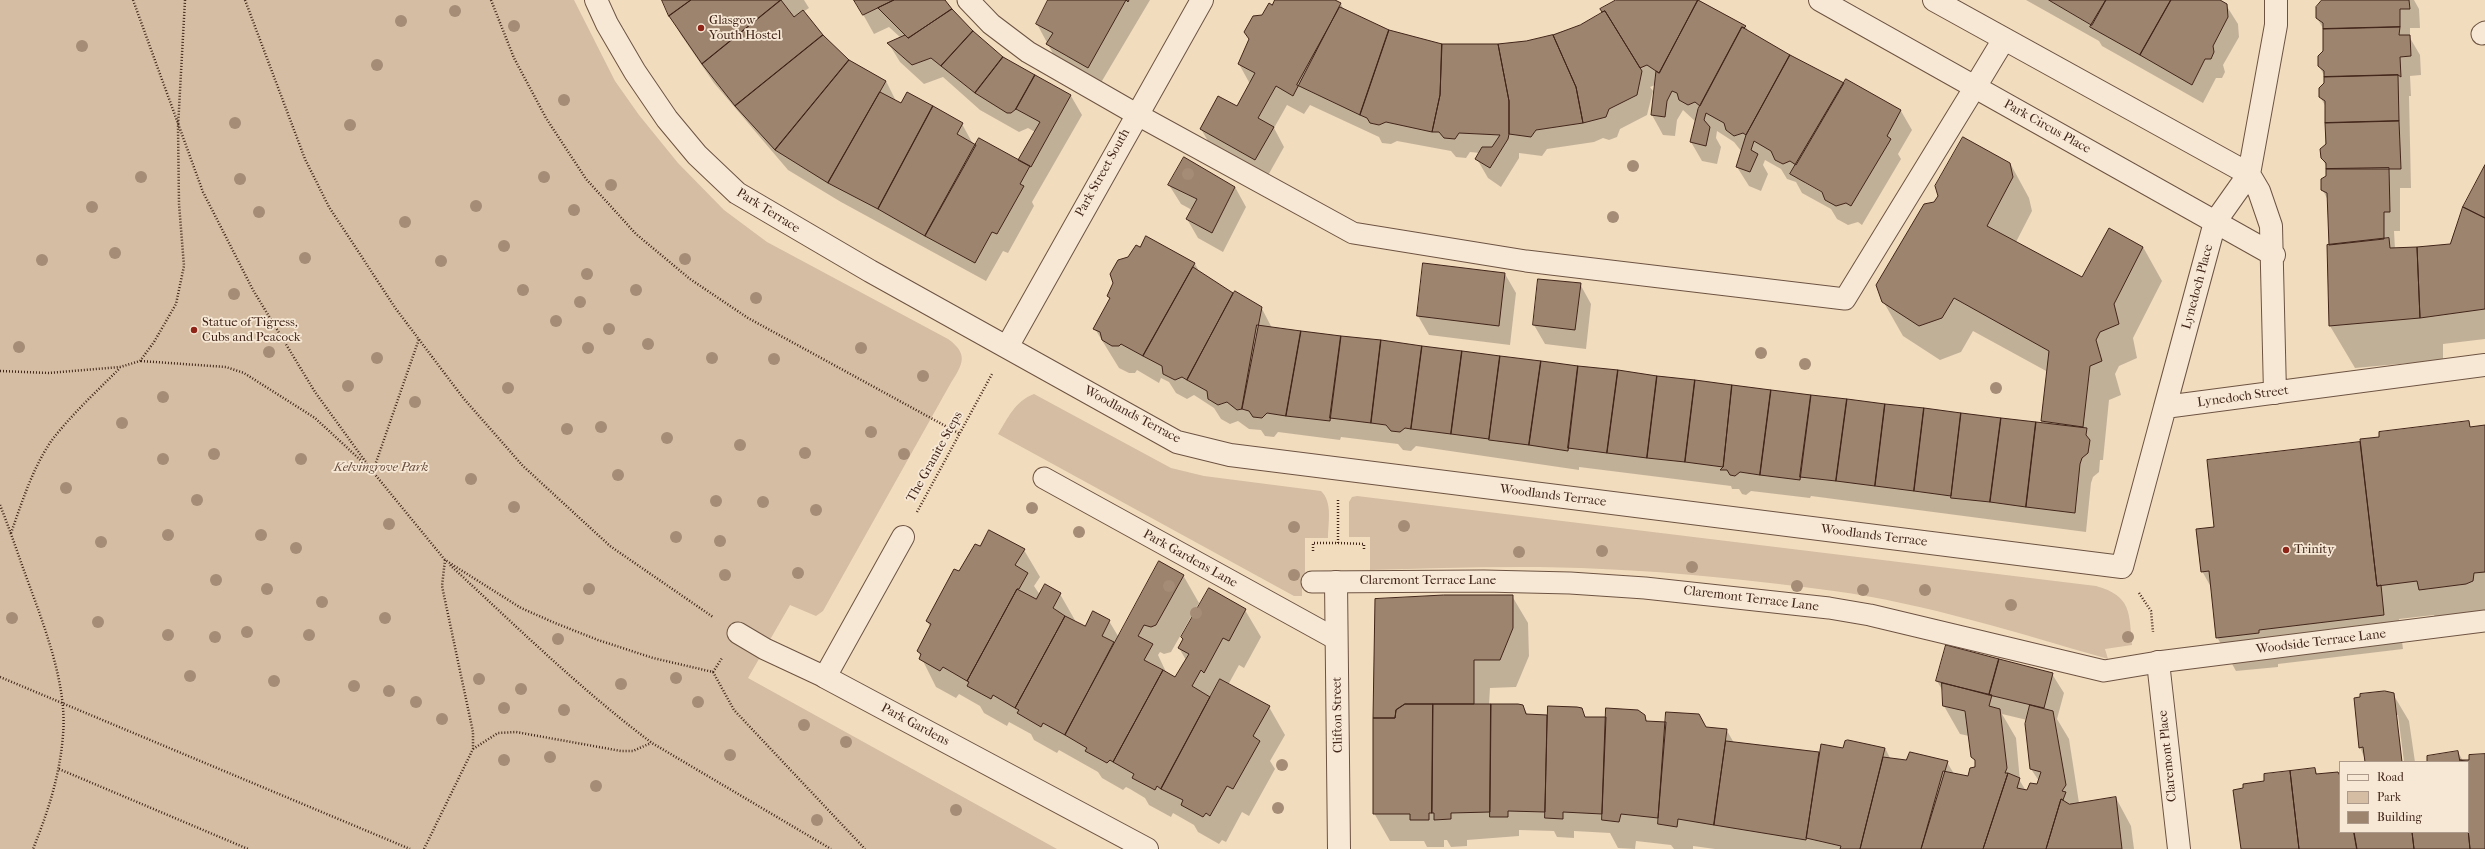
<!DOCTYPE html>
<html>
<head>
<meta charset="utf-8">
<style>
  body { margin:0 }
  #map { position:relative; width:2485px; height:849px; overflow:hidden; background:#f2dcbe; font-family:"IM FELL French Canon",serif }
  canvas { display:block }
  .legend { position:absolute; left:2339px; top:761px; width:130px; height:72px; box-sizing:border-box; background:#f7e8d5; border:1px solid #ae9a8a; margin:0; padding:5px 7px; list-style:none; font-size:12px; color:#412519 }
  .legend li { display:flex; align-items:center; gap:8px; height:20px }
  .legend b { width:20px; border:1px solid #ae9a8a }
</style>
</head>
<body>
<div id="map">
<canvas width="2485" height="849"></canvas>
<ul class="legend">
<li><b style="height:5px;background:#f7e8d5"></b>Road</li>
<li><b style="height:11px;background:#d4bda2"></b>Park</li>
<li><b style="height:11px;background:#9d846f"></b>Building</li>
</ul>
</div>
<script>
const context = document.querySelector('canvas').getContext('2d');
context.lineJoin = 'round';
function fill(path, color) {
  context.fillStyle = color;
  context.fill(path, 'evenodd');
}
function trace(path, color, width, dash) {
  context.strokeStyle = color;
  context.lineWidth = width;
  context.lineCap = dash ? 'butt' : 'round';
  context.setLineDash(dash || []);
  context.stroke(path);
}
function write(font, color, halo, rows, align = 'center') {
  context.font = font + ' "IM FELL French Canon",serif';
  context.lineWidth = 3.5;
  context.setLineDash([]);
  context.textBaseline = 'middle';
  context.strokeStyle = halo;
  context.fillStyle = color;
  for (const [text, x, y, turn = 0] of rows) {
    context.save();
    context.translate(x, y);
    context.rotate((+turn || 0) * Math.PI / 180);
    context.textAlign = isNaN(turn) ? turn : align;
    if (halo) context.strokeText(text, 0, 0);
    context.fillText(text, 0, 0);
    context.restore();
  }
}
const green = new Path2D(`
  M0,0H574L615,81L639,115L678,163L724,210L767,242L948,339C972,356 960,367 948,388L823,611L816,616L790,605L748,678L1057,849H0Z
  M1034,394L1171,468L1204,476L1321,491C1333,502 1328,524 1328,538H1305V578L1302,579V596H1294L998,434C1008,418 1015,401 1034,394Z
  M1357,496L2096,586C2132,596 2129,613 2132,645L2105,649L2108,659C2018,633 1927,604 1834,591C1758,581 1680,572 1602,569C1525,565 1447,568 1370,570V537H1349V502L1352,497Z`);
const shadow = new Path2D(`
  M663,0H804L809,8L803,12L822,36L849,60L886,81L896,101L962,124L973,144L1019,162L1035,132L1028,128L1019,132L980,110L943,77L924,84L900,62L889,44L901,38L889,27L874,34L855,0H944L972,32L1002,57L1071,96L1082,115L1032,202L1034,206L1008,253L1003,251L986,281L841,202L788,170L714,83L681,35Z
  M1049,0H1150L1099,86L1058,63L1037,24Z
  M1276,0H1333L1341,4L1344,10L1389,31L1442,45L1471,46L1527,42L1580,26L1604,13L1602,9L1618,0H1698L1746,27L1749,32L1790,56L1844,84L1846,80L1901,111L1912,130L1898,154L1901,159L1862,225L1858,222L1848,225L1837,219L1831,209L1802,193L1796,182L1787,179L1781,169L1765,160L1763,165L1768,174L1761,191L1749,186L1737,167L1742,152L1734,142L1717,131L1716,138L1721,147L1717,164L1702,161L1691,142L1696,122L1683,110L1677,120L1675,136L1663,135L1652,115L1655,85L1650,87L1653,91L1647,115L1620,129L1617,137L1609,140L1603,138L1594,142L1547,149L1542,156L1519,153V158L1501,187L1488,178L1477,159L1480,153L1470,152L1466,158L1456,157L1451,151L1397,141L1391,144L1382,143L1379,137L1310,105L1304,114L1287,105L1274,128L1284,147L1266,179L1212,148L1201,129L1237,108L1250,84L1239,64L1262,16ZM1805,181L1827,194L1826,195L1805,183Z
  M2026,0H2218L2226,5L2238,24L2239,37L2223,65L2225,72L2222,78H2216L2203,103L2102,46L2099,41Z
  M2323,0H2414L2419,9L2420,28H2410V38L2420,55L2421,75L2410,76L2411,96H2409L2411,188H2400V231H2394L2395,249L2451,245L2485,167V339L2443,344V360L2355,368L2330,326L2328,200L2322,189L2327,176V168L2322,158L2321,150L2325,145L2326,107L2320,97L2325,83V77L2319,66L2324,52V30L2317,18Z
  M2010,163L2029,198L2032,211L2016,242L2082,278L2143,247L2162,281L2133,338L2137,358L2119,366L2115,374L2121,395L2109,400L2103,460H2100L2099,472L2093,477L2091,483L2086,532L1811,496L1810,498L1751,491L1746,495L1742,494L1739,489H1732L1731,486L1579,467V470L1416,446L1411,451L1403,450L1398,444L1341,437L1340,440L1278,432L1274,437L1265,436L1261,430L1249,429L1238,421L1230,424L1221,419L1214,408L1194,395L1187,399L1176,393L1169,382L1161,378L1159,383L1137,370L1135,373H1129L1119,368L1095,329L1111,299L1108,296L1129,258L1140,248L1146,237L1195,264L1200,273L1234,295L1261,307L1272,328L2044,424L2048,372L1973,331L1961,352L1940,360L1903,336L1883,301L1934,203Z
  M1169,185L1235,187L1246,207L1223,252L1198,238L1187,219L1192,210L1181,204Z
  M1505,274L1516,293L1510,345L1429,335L1418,316Z
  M1580,284L1591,304L1586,349L1545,344L1534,325Z
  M2468,422L2471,428L2485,426V618L2439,624L2434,615L2399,619L2403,649L2278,664V667L2236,671L2217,637L2212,589L2202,571L2215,528L2208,461L2361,442Z
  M981,548L1024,550L1040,577L1034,586L1040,595L1060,594L1076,622L1085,627L1109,621L1118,636L1183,575L1199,603L1171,652L1164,654L1160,652L1158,655L1167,674L1176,678L1186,660L1179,648L1183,640L1181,636L1245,610L1261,637L1244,668L1239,665L1228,685L1269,707L1285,735L1270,761L1275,769L1249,816L1242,812L1226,842L1222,840L1219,844L1198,832L1194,825L1173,813L1171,817L1149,805L1145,798L1130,789L1126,787L1123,790L1102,778L1098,772L1059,750L1057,753L1034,740L1031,734L1009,722L1007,726L984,713L980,706L959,694L956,698L936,687L918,651L930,627L927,621L959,572Z
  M1512,596L1528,623L1529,656L1516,687L1490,688L1489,705L1523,706L1528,715L1548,716L1581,709L1586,718L1644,716L1648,722L1726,729L1734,743L1820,754L1844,749L1885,748L1890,758L1907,762H1947L1954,774L1969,778L1976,763L1972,756L1969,736L1960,734L1944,706V693L1937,681L2052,674L2064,693L2057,719L2069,739L2079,803L2116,798L2131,826L2134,849H1715L1693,846V849H1674L1671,845L1636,841L1635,849L1618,848L1610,833L1574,831V838L1557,837L1554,831L1519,830V836L1467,840V846L1451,847L1447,840H1444V847H1427L1424,841H1390L1374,813ZM2002,714L2027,720L2031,769L2039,781L2037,785L2026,791L2020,781L2016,738Z
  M2393,694L2409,721L2415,762H2404L2398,715H2396L2402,762H2366L2360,747Z
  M2458,752L2463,761L2485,755V849H2242L2266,781L2315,769L2318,775L2340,777V832H2468V762H2428Z`);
const building = new Path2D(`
  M662,0H691L669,16Z
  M691,0H781L702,64L669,16Z
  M781,0L794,17L803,10L823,35L735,106L702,64Z
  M854,0H894L863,15Z
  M894,0H945L952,9L908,38L878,8Z
  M1048,0H1129L1128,2L1126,0L1088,68L1046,44L1053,33L1036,24Z
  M1275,0H1335L1341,3L1293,96L1276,86L1258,118L1274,127L1255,160L1200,129L1218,96L1237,106L1255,73L1238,64L1249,39L1244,32L1253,16L1262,15L1269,3L1272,5Z
  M1616,0H1698L1659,73L1647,65L1640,68L1605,11L1602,12L1600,9Z
  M1698,0L1746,26L1744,28L1742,27L1700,106L1695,102L1688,105L1679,100L1677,93L1672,91L1667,101L1665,117L1651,115L1656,71L1659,73Z
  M2049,0H2106L2092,25Z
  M2106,0H2171L2140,55L2090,27Z
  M2171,0H2220L2227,4L2228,17L2213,46L2214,52L2211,59H2205L2192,85L2140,55Z
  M2322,0H2409L2410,9H2400V27L2323,29V23L2316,18V7Z
  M1340,7L1389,30L1360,115L1297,85Z
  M952,9L973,31L941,66L931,58L912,65L887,43L905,35L908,38Z
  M1605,11L1642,71L1637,95L1609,109L1606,117L1583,123L1576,87L1553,35L1580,25Z
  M1742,27L1790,55L1746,135L1743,133L1734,136L1726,130L1724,123L1706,113L1704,120L1710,127L1706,146L1690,142L1698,109Z
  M2400,27L2399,35H2410L2411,56L2400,57L2401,77L2398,75L2324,77V71L2318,66V56L2323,51V29Z
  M1389,30L1442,44L1440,95L1432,132L1386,122L1379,125L1370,123L1367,118L1360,115Z
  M973,31L1003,57L975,93L941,66Z
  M823,35L849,60L775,150L735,106Z
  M1553,35L1576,87L1583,123L1536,130L1531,137L1509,134V101L1498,44L1526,41Z
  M1442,44H1498L1509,101V134L1508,139L1490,168L1475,159L1482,147H1492L1500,135L1459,133L1455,139L1444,138L1439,132H1432L1440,95Z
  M1790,55L1844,83L1796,165L1790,161L1783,164L1775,160L1771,151L1754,141L1751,150L1758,154L1750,172L1736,167L1746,135Z
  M1003,57L1035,75L1016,109L1011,113H1007L975,93Z
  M849,60L886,81L828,183L775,150Z
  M1035,75L1071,95L1031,167L1018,160L1040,122L1016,109Z
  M2398,75L2399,121L2325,123V101L2319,97V88L2324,83V77Z
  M1846,79L1901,110L1887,136L1891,139L1851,206L1846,203L1836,206L1825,200L1822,192L1790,174Z
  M880,92L901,103L907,92L933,106L878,209L828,183Z
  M933,106L963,123L957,134L976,145L925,236L878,209Z
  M2399,121L2401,169H2326V163L2321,158L2320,149L2326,144L2325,123Z
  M1963,137L2010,163L2013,177L1987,226L2082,277L2109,228L2143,247L2114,304L2119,324L2100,332L2096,340L2102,361L2090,366L2083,427L2041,421L2049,351L1954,298L1942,318L1919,326L1882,302L1876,285L1924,204L1934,202L1938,196L1935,186Z
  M979,138L1030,166L1020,184L1024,186L997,234L992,232L975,263L925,236Z
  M1184,157L1235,187L1212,233L1186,219L1197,199L1168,185Z
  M2485,165V218L2463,207Z
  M2389,168L2390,212H2384V239L2329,245L2327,193L2321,190V179L2326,176V169Z
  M2463,207L2485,218V309L2420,318L2417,247L2450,244Z
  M1146,236L1195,263L1143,356L1121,344L1119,346H1112L1102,340L1100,332L1093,329L1110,298L1107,296L1113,283L1110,274L1118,260L1128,257L1136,245L1140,247Z
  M2389,238L2390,248L2417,247L2420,318L2329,326L2327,245Z
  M1423,263L1505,273L1499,326L1417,316Z
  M1193,267L1233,293L1187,380L1182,377L1175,380L1163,374L1162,366L1143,356Z
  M1538,279L1581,283L1575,330L1533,325Z
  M1235,291L1262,307L1242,409L1237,410L1227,402L1218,405L1208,399L1207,391L1187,380Z
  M1257,325L1301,331L1286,416L1267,413L1262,418L1253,417L1249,411L1242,409Z
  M1301,331L1341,336L1330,421L1286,416Z
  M1341,336L1381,340L1371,423L1330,418Z
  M1381,340L1422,346L1411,429L1405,428L1400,432L1391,431L1386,425L1371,423Z
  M1422,346L1462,351L1451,434L1411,429Z
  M1462,351L1500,356L1489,439L1451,434Z
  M1500,356L1541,361L1529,445L1489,440Z
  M1541,361L1578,366L1568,451L1529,445Z
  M1578,366L1618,370L1607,453L1568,448Z
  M1618,370L1657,376L1647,458L1607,453Z
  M1657,376L1695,380L1685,462L1647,458Z
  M1695,380L1732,385L1723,467L1685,462Z
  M1732,385L1771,390L1760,475L1740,472L1735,476L1730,475L1727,470H1720L1723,467Z
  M1771,390L1811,395L1800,480L1760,475Z
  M1811,395L1847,399L1836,481L1800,477Z
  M1847,399L1885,404L1875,486L1836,481Z
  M1885,404L1924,408L1914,491L1875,486Z
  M1924,408L1961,413L1951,496L1914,491Z
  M1961,413L2001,418L1990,502L1951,498Z
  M2001,418L2036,422L2026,507L1990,502Z
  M2469,421L2470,427L2485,425V572L2474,573L2473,581L2466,584L2419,590L2417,581L2377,586L2360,439L2379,437V432Z
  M2036,422L2087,428L2086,435L2090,440L2088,453L2082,458L2080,464L2075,513L2026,507Z
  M2360,442L2377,586L2381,585L2384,615L2259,630V633L2216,638L2209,571L2201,572L2196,529L2214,527L2207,460Z
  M989,530L1025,549L1015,565L1028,573L1019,589H1017L967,681L943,667L940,671L919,659L921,654L917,651L931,624L926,621L954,569L959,571L975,544L980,546Z
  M1159,561L1184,575L1156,625L1151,627L1144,625L1138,636L1153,644L1144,660L1163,670L1113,762L1110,760L1107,763L1085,751L1087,748L1065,735Z
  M1045,584L1061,593L1053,608L1065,616L1015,708L993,695L991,699L967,686L969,682L967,681L1017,589L1036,599Z
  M1209,588L1246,609L1229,641L1223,638L1204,673L1201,670L1192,686L1210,697L1161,789L1157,786L1155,790L1132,778L1134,774L1113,762L1163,670L1175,677L1189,654L1178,648L1183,639L1181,637Z
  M1444,595H1513V628L1500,660H1474V704H1405L1396,710L1395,718H1373L1375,599Z
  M1093,611L1110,620L1102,636L1114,642L1065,735L1043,723L1041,727L1017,713L1019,710L1015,708L1065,616L1085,626Z
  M1946,645L1999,659L1989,695L1936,681Z
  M1999,659L2053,673L2044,708L1989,695Z
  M1220,679L1270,706L1253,736L1260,741L1233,789L1227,786L1210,816L1206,813L1203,817L1181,805L1183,800L1161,789Z
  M1942,683L1992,695L1989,706L2000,709L2007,768L2005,773H2008L1983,849H1921L1943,771L1968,776L1970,768L1975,767V760L1971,757L1965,711L1943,706Z
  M2385,691L2394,693L2402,762H2365L2363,747L2359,748L2354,698L2360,697V694Z
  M1405,704H1433L1432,813H1429V820H1410V814H1373V718H1395L1396,710Z
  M1433,704H1491L1490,812L1451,813V819L1434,820V813H1432Z
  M1491,704H1518L1523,705L1526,714L1547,715L1545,812L1508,811V817H1490Z
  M2030,705L2053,711L2066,785L2062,791L2066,792L2063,800L2061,799L2046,849H1983L2008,773L2020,778L2017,788L2027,790L2030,783L2037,784L2041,772L2030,769L2025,724Z
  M1548,706L1577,707L1582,708L1585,717H1606L1602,814L1563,812V819L1545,818Z
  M1606,708L1638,710L1645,715L1646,721L1666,722L1658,818L1621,814L1619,822L1602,820Z
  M1666,712L1699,714L1706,727L1727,729L1714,825L1678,819L1677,827L1658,824Z
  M1848,740L1885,748L1860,849H1840L1841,846L1806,838L1821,744L1843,748L1845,741Z
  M1726,741L1819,752L1806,840L1714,825Z
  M2458,751L2460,762H2423H2427V756Z
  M1910,752L1948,761L1921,849H1860L1883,757L1906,760Z
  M2485,754V849H2470L2468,829V762L2460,760H2469V755Z
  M2315,768L2316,774L2338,772L2340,776V832H2354L2357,849H2299L2290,771Z
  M2290,771L2299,849H2241L2233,790L2243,788V784L2264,781V774Z
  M2116,797L2122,849H2046L2061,799L2069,804Z
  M2468,829L2470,849H2414L2412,832H2468Z
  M2354,832H2412L2414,849H2357Z`);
const path = new Path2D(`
  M133,0L203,192L253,290L315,392L373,472L445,560L521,608L555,623L598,640L653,658L713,672L722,658
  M245,0L305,159L329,207L396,309L464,399L523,466L610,546L713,617
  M491,0L514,58L546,118L586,179L636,234L690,279L748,318L960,434
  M141,361L226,367L244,373L315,418L368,467
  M0,371L49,373L120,367L140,361L154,342L176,304L184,266L179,204L178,127L185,0
  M373,471L419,339
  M0,505C8,525 15,545 22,565C40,616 68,681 63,735C60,775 48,812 33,849
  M917,512L992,374
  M11,533C22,502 33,467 52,440C72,414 97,391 120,368
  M1338,543L1364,544V551
  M1313,551V543H1338V500
  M450,565C516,626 580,689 652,743L831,849
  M2139,593L2151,611L2153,632
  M713,672L734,710L865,849
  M0,677L410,849
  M473,749L498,733L516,732L621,751H633L651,743
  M59,769L248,849
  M424,849L473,749V732L442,586L445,560`);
const service = new Path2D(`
  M968,0L991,24L1028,52L1136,114L1353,233L1526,261L1845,299L1975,87
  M2482,34L2485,32
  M1044,478L1336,639
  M1312,582L1484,581L1570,583L1645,588L1829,608L1870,615L2104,671L2158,662L2485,621
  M738,633L765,649L825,677`);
const minor = new Path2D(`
  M596,0L607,24L635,72L667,119L697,155L737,193L870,271L1177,442L1230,455L2122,567L2165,407L2485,365
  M1820,0L2274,255
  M1934,0L2249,174
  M1975,87L2004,39
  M2249,174L2259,191L2271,226L2275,393
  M1007,347L1202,0
  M2165,407L2215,222L2249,174L2276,25V0
  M903,537L825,677L1147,849
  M1336,582L1339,849
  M2158,662L2179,849`);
const trees = [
  [455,11],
  [401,21],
  [514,26],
  [82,46],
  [377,65],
  [564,100],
  [235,123],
  [350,125],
  [1633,166],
  [1188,174],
  [141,177],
  [544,177],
  [240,179],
  [611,185],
  [476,206],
  [92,207],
  [574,210],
  [259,212],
  [1613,217],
  [405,222],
  [504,246],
  [115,253],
  [305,258],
  [685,259],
  [42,260],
  [441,261],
  [587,274],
  [523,290],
  [636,290],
  [234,294],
  [756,298],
  [580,302],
  [556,321],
  [609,329],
  [648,344],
  [19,347],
  [588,348],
  [861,348],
  [269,352],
  [1761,353],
  [377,358],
  [712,358],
  [774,359],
  [1805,364],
  [923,376],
  [348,386],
  [508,388],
  [1996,388],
  [163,397],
  [415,402],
  [122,423],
  [601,427],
  [567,429],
  [871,432],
  [667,438],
  [740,445],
  [805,453],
  [214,454],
  [904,454],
  [163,459],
  [301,459],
  [618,475],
  [471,479],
  [66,488],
  [197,500],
  [716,501],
  [763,502],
  [514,507],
  [1032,508],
  [816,510],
  [389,524],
  [1404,526],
  [1294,527],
  [1079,532],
  [168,535],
  [261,535],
  [676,537],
  [720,541],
  [101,542],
  [296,548],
  [1602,551],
  [1519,552],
  [1692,567],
  [798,573],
  [725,575],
  [1294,575],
  [216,580],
  [1169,586],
  [1797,586],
  [267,589],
  [589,589],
  [1863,590],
  [1925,590],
  [322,602],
  [2011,605],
  [1196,613],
  [12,618],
  [385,618],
  [98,622],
  [247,632],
  [168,635],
  [309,635],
  [215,637],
  [2128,637],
  [558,639],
  [190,676],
  [676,678],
  [479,679],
  [274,681],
  [621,684],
  [354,686],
  [521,689],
  [389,691],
  [416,702],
  [698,702],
  [504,708],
  [564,710],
  [442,719],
  [804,725],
  [846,742],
  [730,755],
  [550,757],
  [504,760],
  [1282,765],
  [596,786],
  [1278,808],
  [956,810],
  [817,820]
];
const markers = [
  [701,28,4,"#8f2418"],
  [194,330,4,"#8f2418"],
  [2286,550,4,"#8f2418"]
];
const poiNames = [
  ["Glasgow",709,21],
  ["Youth Hostel",709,36],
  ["Statue of Tigress,",202,323],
  ["Cubs and Peacock",202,338],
  ["Trinity",2294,550]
];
const streetNames = [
  ["Park Circus Place",2047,127,29],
  ["Park Street South",1103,173,-61],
  ["Park Terrace",768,211,32],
  ["Lynedoch Place",2198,287,-75],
  ["Lynedoch Street",2243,397,-8],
  ["Woodlands Terrace",1132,415,28],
  ["The Granite Steps",935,457,-61],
  ["Woodlands Terrace",1553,496,7],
  ["Woodlands Terrace",1874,536,7],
  ["Park Gardens Lane",1190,559,29],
  ["Claremont Terrace Lane",1428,581],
  ["Claremont Terrace Lane",1751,599,7],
  ["Woodside Terrace Lane",2321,642,-7],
  ["Clifton Street",1338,715,-91],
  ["Park Gardens",915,725,28],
  ["Claremont Place",2168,756,-96]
];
const parkNames = [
  ["Kelvingrove Park",381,468]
];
fill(green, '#d4bda2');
fill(shadow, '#0003');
fill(building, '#9d846f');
trace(building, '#412519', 1);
trace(service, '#6d5342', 23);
trace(minor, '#6d5342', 24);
trace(path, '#412519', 2.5, [1, 2]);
trace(service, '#f7e8d5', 21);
trace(minor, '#f7e8d5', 22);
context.fillStyle = '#a58c76';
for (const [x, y] of trees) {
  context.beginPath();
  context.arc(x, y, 6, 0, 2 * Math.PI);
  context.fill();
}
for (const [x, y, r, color] of markers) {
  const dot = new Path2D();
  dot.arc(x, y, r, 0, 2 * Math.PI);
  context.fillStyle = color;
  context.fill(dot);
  trace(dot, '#f7e8d5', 1.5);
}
write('13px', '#412519', '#f7e8d5', poiNames, 'left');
write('13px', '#412519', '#f7e8d5', streetNames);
write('italic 13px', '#664b3b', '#f7e8d5', parkNames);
</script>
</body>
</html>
